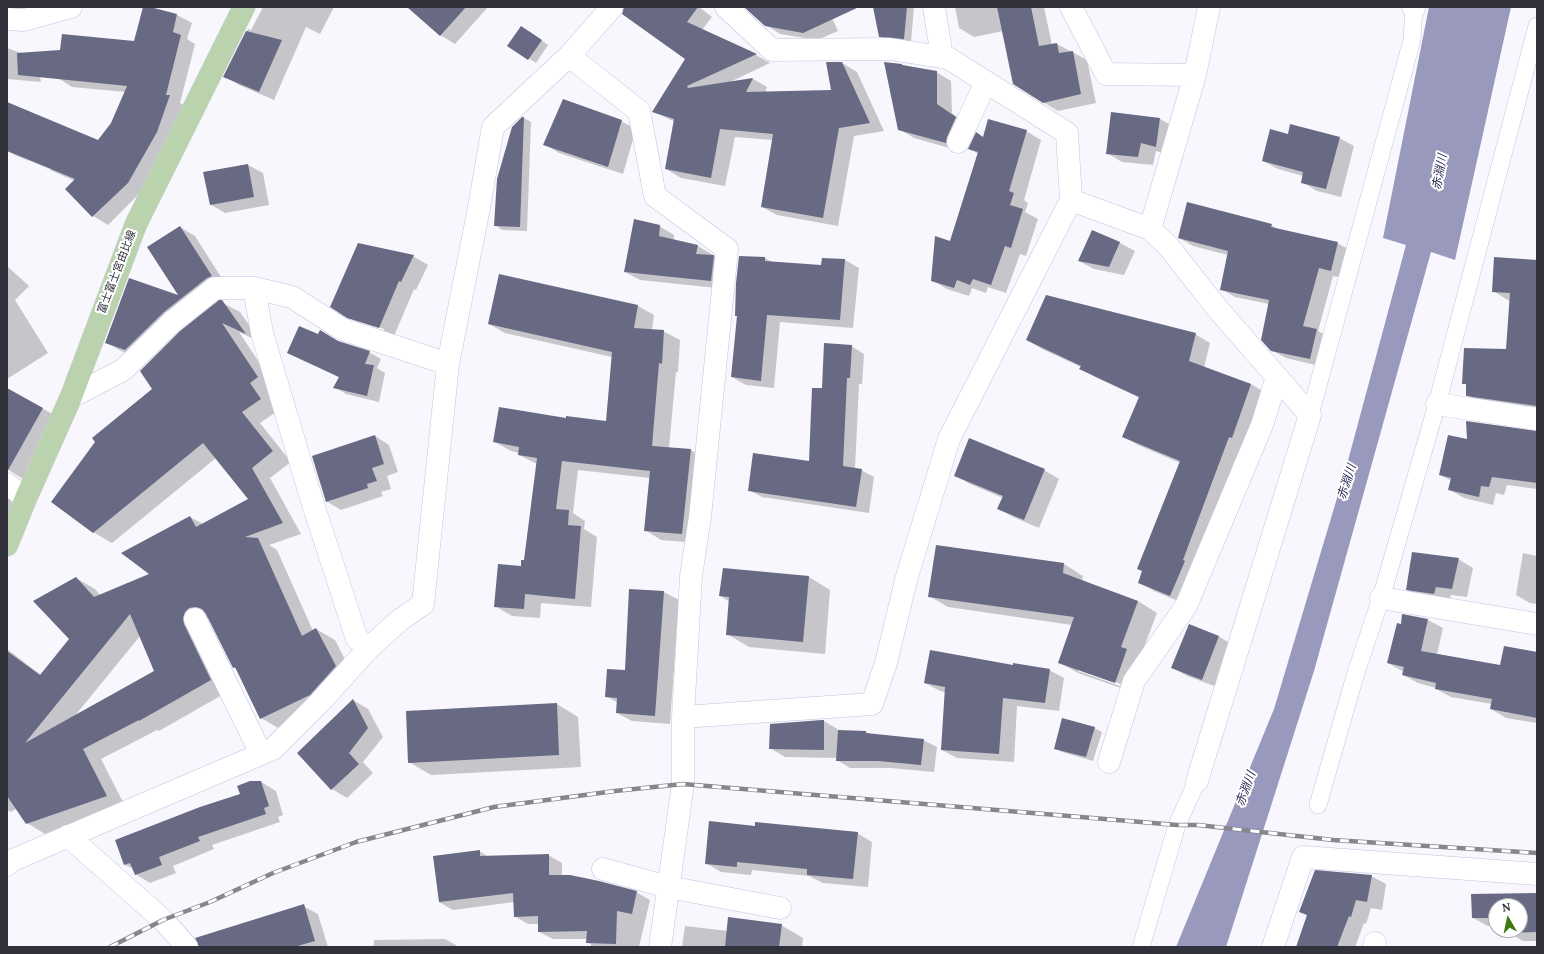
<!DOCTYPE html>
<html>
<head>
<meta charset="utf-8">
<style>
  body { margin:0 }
  #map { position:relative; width:1544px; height:954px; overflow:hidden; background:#f7f7fd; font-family:Lora,serif }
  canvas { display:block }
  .frame { position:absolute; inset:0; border:8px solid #32323d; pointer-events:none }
  .north { position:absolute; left:1488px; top:898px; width:40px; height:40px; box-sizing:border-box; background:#fff; border:1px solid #adadb1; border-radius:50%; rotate:351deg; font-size:11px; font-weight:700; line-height:16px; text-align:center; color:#32323d }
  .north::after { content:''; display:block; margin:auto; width:14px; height:18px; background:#3e780f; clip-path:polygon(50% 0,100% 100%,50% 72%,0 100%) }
</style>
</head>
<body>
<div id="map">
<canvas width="1544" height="954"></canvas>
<div class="frame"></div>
<div class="north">N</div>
</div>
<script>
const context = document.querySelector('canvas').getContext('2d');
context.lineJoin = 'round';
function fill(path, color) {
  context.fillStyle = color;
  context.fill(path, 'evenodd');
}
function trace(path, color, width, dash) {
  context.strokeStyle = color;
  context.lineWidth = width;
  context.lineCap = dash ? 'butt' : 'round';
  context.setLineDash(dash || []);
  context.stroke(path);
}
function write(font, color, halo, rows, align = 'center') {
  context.font = font + ' Lora,"Noto Sans JP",serif';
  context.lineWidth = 4;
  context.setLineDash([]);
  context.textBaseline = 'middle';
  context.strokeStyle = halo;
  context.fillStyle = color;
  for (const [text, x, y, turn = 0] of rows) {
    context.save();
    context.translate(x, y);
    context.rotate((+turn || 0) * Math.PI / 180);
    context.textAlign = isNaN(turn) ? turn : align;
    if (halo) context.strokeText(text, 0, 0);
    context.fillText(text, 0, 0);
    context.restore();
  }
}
const water = new Path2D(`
  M1429,7H1511L1455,260L1431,252L1314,671L1226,947H1176L1274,709L1346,468L1406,245L1383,238Z`);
const shadow = new Path2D(`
  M144,7L177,15L192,23L187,39L195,44L180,103L184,105L142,191L108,225L93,216L66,189L75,181L7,151V130L98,142L112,124L126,92L72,87L58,78L135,42ZM14,153L52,168L51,170L14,155Z
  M263,7H334L320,34L306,27L274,100L239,85L225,76L248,29L251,30Z
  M408,7H488L455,44L440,35Z
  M633,7H699L712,17L702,30L756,55L770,63L730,82L753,79L767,87L765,93L832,91L842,63L857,72L884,131L854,136L838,226L777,215L762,207L773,140L735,137L725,186L681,178L666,169L675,122L654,112L687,59Z
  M765,7H832L827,8L838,31L817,40L780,34L766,25Z
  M874,7H914L911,42L887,40L880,36Z
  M955,7H1044L1052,45L1057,44L1087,60L1096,103L1058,111L1043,102L1003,31L974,37L959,28Z
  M529,31L548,45L536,63L509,46Z
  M7,48L24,54L37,61L41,82L7,79Z
  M902,65L936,72L951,81L952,113L970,127L960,151L914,138L899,129Z
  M524,118L531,122L527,231L502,230L495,225Z
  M1160,119L1174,127L1171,155L1156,151L1153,165L1122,162L1107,153Z
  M621,121L636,129L623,174L559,153L544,144Z
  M1026,131L1041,140L1024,200L1028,203L1025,212L1038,219L1026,256L1020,254L1006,293L988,287L986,293L972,288L969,296L947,289L932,280L951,242L979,154L969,149L984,138Z
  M1288,135L1339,138L1354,146L1341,197L1317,191L1302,182L1303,176L1278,169L1263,161Z
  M248,165L263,173L269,205L225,213L210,204Z
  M1271,225L1279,230L1337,243L1352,251L1346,278L1333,276L1318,331L1330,338L1324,367L1286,358L1271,350L1269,304L1235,297L1221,289L1228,255L1193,246L1179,238Z
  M659,226L674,235V241L698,246L728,264L726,289L640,280L625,272Z
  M180,227L195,236L226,285L140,358L121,351L106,342L180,297Z
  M1093,231L1120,243L1135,251L1124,275L1094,269L1079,261Z
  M413,256L428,265L416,290L414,289L394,336L363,326L356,322L384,331V329L348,317Z
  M740,257L765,258L774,263L821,266L823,260H845L859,268L853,328L780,322L774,388L746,385L732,377L738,317Z
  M1537,261V414L1486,406L1467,395V385L1464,383L1507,350L1511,302L1493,291Z
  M7,266L29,286L15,300L48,353L7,379Z
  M499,275L638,306L654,315L652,330L663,331L680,340L678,372H676L669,448L691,450L707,459L698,543L661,540L645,530L650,478L578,470L573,513L585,521L584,529L597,537L591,607L541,603L540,618L512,616L495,606L525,562L537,464L519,455V453L511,451L495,442L567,419L607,423L612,357L505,333L489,324Z
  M221,302L240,312L262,343L239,332L276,388L268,394L279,410L260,423L291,462L270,478L301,534L269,545L277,550L313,631L316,629L335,640L354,677L280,729L261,718L238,670L234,668L210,618H208L203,622L229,691L159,731L157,730L101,759L125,806L45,834L27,823L17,808L11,812L7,810V649L41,675L70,639L76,578L95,589L100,595L152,574L190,517L203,524L250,500L216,458L112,543L93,532L154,390ZM140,636L155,671L74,717Z
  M1195,334L1210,343L1204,368L1251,384L1266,393L1185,604L1154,591L1139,582L1180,463L1138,445L1123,436L1140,398L1095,377L1081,368V367L1042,349L1027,340Z
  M339,342L369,352L381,359L377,368L385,373L379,402L346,394L335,387L340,378L288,352Z
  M851,346L864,354L862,384H859L855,469L861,470L874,477L869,513L762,497L749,490L810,462L823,389Z
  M7,389L58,417L23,479L7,469Z
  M1537,432V489L1507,485L1504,495L1496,493L1493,505L1464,498L1450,490L1452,481L1440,475L1468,440Z
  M375,436L389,445L398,472L387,476L391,489L381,492L383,496L341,510L326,501Z
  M1044,470L1059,479L1039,528L1013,517L998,508L1003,498L970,484L955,475Z
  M7,495L24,514L7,556Z
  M1523,553L1537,556V604L1530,603L1516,595Z
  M1458,559L1473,568L1467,597L1451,595L1449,602L1422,598L1407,589Z
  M1064,564L1083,576L1082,581L1138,601L1157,613L1140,658L1135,693L1078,673L1059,662L1072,625L948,607L929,596ZM1078,669L1121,684L1120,686L1078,671Z
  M809,577L830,590L825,654L749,647L727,634L730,602L720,596Z
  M630,590L664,592L679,600L670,724L632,721L617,713L618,703L606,696L626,671Z
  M1403,615L1428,620L1443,628L1437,654L1501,666L1537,653V723L1506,718L1491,709L1492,704L1451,697L1436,689V688L1418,683L1403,675L1404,672L1388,663L1402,625Z
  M1218,636L1233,645L1217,687L1187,676L1172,667Z
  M1014,666L1049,670L1064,678L1059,711L1017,706L1014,762L957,758L942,750L945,692L940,691L925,683Z
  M353,700L368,709L383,737L363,762L373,773L347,798L332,789L298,753Z
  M557,704L578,717L581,767L431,775L409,762Z
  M824,721L839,730V731L866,732L872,735L923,740L937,747L934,772L891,768H850L837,760V758L785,757L770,748L771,724Z
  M1094,728L1102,732L1093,761L1062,752L1055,748Z
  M261,782L276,791L283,815L278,817L280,822L212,845L214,849L173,866L176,873L150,883L135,874L134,869L125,865Z
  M756,827L857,833L872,842L868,887L823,883L809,876L752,870L751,875L721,872L706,863Z
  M479,851L489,857L548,855L562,863V876L636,892L650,900L639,947H591V944L587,942L588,939H553L539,932V924H528L514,916V902L453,910L439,902Z
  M1371,876L1386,884L1382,910L1371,908L1366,924L1364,923L1355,947H1297L1308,916L1301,912Z
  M1537,894V941H1523L1508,932V930H1520V906H1496V926H1488L1473,918L1472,895Z
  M303,906L318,914L328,947H235Z
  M781,925L803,938L802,947H682L685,926L728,931Z
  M445,939L459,947H369L374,945V940Z`);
const building = new Path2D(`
  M143,7H150L177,14L173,32L181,35L166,95H170L157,132L128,183L92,217L65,189L75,179L7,151V102L98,140L111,123L127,86L18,75L17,53L60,50L62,34L134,41Z
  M407,7H466L440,36Z
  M624,7H698L687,22L757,54L687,86L688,88L753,78L746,92L831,90L826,62H842L870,123L839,128L823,218L761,207L773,134L720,129L711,178L665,169L674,119L652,112L685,59L622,14Z
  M744,7H859L803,33L765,26Z
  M873,7H907L904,39L879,37Z
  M997,7H1031L1039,46L1057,43L1059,53L1073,51L1081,94L1043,103L1013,84Z
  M521,26L542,40L528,60L507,46Z
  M246,31L282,40L259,92L223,77Z
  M884,62L902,64V65L937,71V104L956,117L947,137L946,143L898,130Z
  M563,99L622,120L608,167L543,145Z
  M1111,112L1160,118L1156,147L1141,143L1138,157L1106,154Z
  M522,117H524L520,227L494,226L497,179L512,127Z
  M988,119L1027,130L1009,191L1014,193L1010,205L1023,209L1011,248L1005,246L991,285L973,279L970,285L957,280L954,288L931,281L935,236L950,241L978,152L968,149L976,132L983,137Z
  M1290,124L1340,137L1326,189L1301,183L1303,172L1262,161L1270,129L1288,134Z
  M248,164L254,197L210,205L203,172Z
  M1187,202L1272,224L1271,227L1338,242L1331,271L1319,268L1303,326L1317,329L1310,359L1271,351L1261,340L1269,300L1220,290L1228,251L1178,238Z
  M634,219L660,225L659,236L698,245L696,254L714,255L711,281L624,272Z
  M180,226L212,276L207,278L164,312L125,350L105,343L129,278L178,295L147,247Z
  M1092,230L1120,242L1109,267L1078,261Z
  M358,243L414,255L401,282L399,281L379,328L347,318L330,307Z
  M739,256L765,257V261L821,265L822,258L845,259L840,320L767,315L761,381L731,377L737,316H735L736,283Z
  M1494,257L1537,260V406L1466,396V384H1462L1464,348L1506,349L1510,293L1492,292Z
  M499,274L638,305L634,328L664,330L662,364L659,363L652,446L691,449L682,534L644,531L650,471L562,461L556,509L569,510L568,525L581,526L575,599L525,594L524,609L494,607L498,564L521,566V560H524L537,458L518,455L519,447L493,442L499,407L566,418V416L606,421L612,352L488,324Z
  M1046,295L1196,333L1189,361L1251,384L1232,438L1229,437L1183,560L1185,561L1170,596L1138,583L1142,571L1137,569L1180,461L1122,437L1139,397L1079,369L1081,366L1026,340Z
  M219,300H222L246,334L222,323L258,377L250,383L261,399L242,412L273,451L252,468L283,523L245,537L258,538L302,636L316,628L336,666L310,695L260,719L235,667L233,668L206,614L202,609L196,607L189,608L185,612L183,618L184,624L211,680L139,721V720L83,749L107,796L26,824L7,796V651L40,675L69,639L33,601L76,577L94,597L149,574L121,553L190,516L196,527L248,499L203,443L93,533L51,502L95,442L92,438L152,389L140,371L180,331ZM130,614L154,671L25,743Z
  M299,326L318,334L320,330L338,341L370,351L365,364L374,365L367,396L333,388L339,377L287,353Z
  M824,343L852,345L850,378H847L843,466L862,469L856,507L748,491L753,453L809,461L812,388H822Z
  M7,388L43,408L7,472Z
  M1466,421L1537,431V483L1492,477L1489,487L1481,486L1479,497L1448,490L1451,478L1439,475L1448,435L1467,439Z
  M375,435L384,464L372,468L377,481L367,484L368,488L326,502L312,456Z
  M969,438L1045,469L1024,520L997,509L1003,496L954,476Z
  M936,545L1064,563L1063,573L1138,601L1121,647L1127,649L1115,683L1058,663L1074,617L928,597Z
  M1412,552L1459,558L1452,589L1436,587L1434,594L1406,590Z
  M723,568L809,576L803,642L726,635L729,597L719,596Z
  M629,589L664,591L655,716L616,713L617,698L605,697L607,669L625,670Z
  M1402,614L1428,619L1421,651L1500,665L1504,646L1537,652V718L1490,709L1492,699L1435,689L1436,683L1402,675L1404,667L1387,663L1397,623L1401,624Z
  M1189,624L1219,636L1202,680L1171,668Z
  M930,650L1013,665V663L1050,669L1045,703L1003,698L999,754L941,750L945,687L924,683Z
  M353,699L368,728L349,753L359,764L331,790L297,753Z
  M557,703L559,755L408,763L406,711Z
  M1062,718L1095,727L1086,757L1054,749Z
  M822,720H824V750L769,749L770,724Z
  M838,730L866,731V733L924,739L921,765L878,761H836Z
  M250,781H261L269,806L264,808L266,814L198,837L200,841L159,857L162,865L135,875L130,863L124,865L115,840L200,807L240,794L237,786Z
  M709,821L755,826V822L858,832L853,879L807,875V869L737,862V867L705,864Z
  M480,850V856L549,854V875H570L599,881L637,891L632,914L617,911L616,944L586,943L587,931L538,932V916L514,917L513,893L439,902L433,856Z
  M1315,870L1372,875L1367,902L1356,900L1351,917L1349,916L1337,947H1296L1307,915L1299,912Z
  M1537,893V932L1507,933V930H1520V906H1496V918H1472L1471,894Z
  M304,904L315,941L294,947H199L195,938Z
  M728,917L782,924L779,947H725Z`);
const lane = new Path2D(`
  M1310,415L1412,40L1414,8
  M1318,805L1355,676L1381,598L1437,404L1537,26
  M1141,947L1177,825L1197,781`);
const street = new Path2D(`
  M726,7L772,50L890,49L948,58L1067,133L1071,200L1150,229L1169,247L1216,307L1310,415L1197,781
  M934,7L942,57
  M1071,7L1106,74L1195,75L1150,229
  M1413,7L1414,8
  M7,19L24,20L71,7
  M569,56L639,111L655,196L727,249L700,517L691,576L683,717V784L660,947
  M1195,75L1209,7
  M958,142L986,82
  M254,288L262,333L312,501L357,639L370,647
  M71,397L123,370L172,322L215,288H254L292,297L342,329L448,364
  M1437,404L1537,419
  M7,484L26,498
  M1381,598L1537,624
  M195,619L261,754
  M683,717L872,704L886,663L906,580L949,439L1071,200
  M1109,762L1134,681L1186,606L1262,425L1277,377
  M68,836L163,920L187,947
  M7,865L13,860L273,749L320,702L370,647L400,620L423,604L448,364L478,213L493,127L569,56L612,7
  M603,869L668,887L780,908
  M1273,947L1303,857L1537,874
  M1374,947L1375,943`);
const primary = new Path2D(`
  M7,545L26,498L71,397L136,224L244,7`);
const rail = new Path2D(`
  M110,947L163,920L210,902L273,873L356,842L494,807L615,791L683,784L1177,825H1198L1333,840L1537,853`);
const streetNames = [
  ["富士富士宮由比線",117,272,-69]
];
const waterNames = [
  ["赤淵川",1440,172,-80],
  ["赤淵川",1347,482,-72],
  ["赤淵川",1246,789,-70]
];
fill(water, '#9899bd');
fill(shadow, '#0003');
fill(building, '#686982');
trace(lane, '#c2c3e0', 18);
trace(street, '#c2c3e0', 23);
trace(primary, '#d2d2d4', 23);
trace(lane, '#fff', 17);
trace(street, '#fff', 22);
trace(primary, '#bbd2af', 22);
trace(rail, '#86868f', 4.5);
trace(rail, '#fff', 3, [9]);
write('11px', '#32323d', '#fff', streetNames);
write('italic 12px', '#2b2756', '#fff', waterNames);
</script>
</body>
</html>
